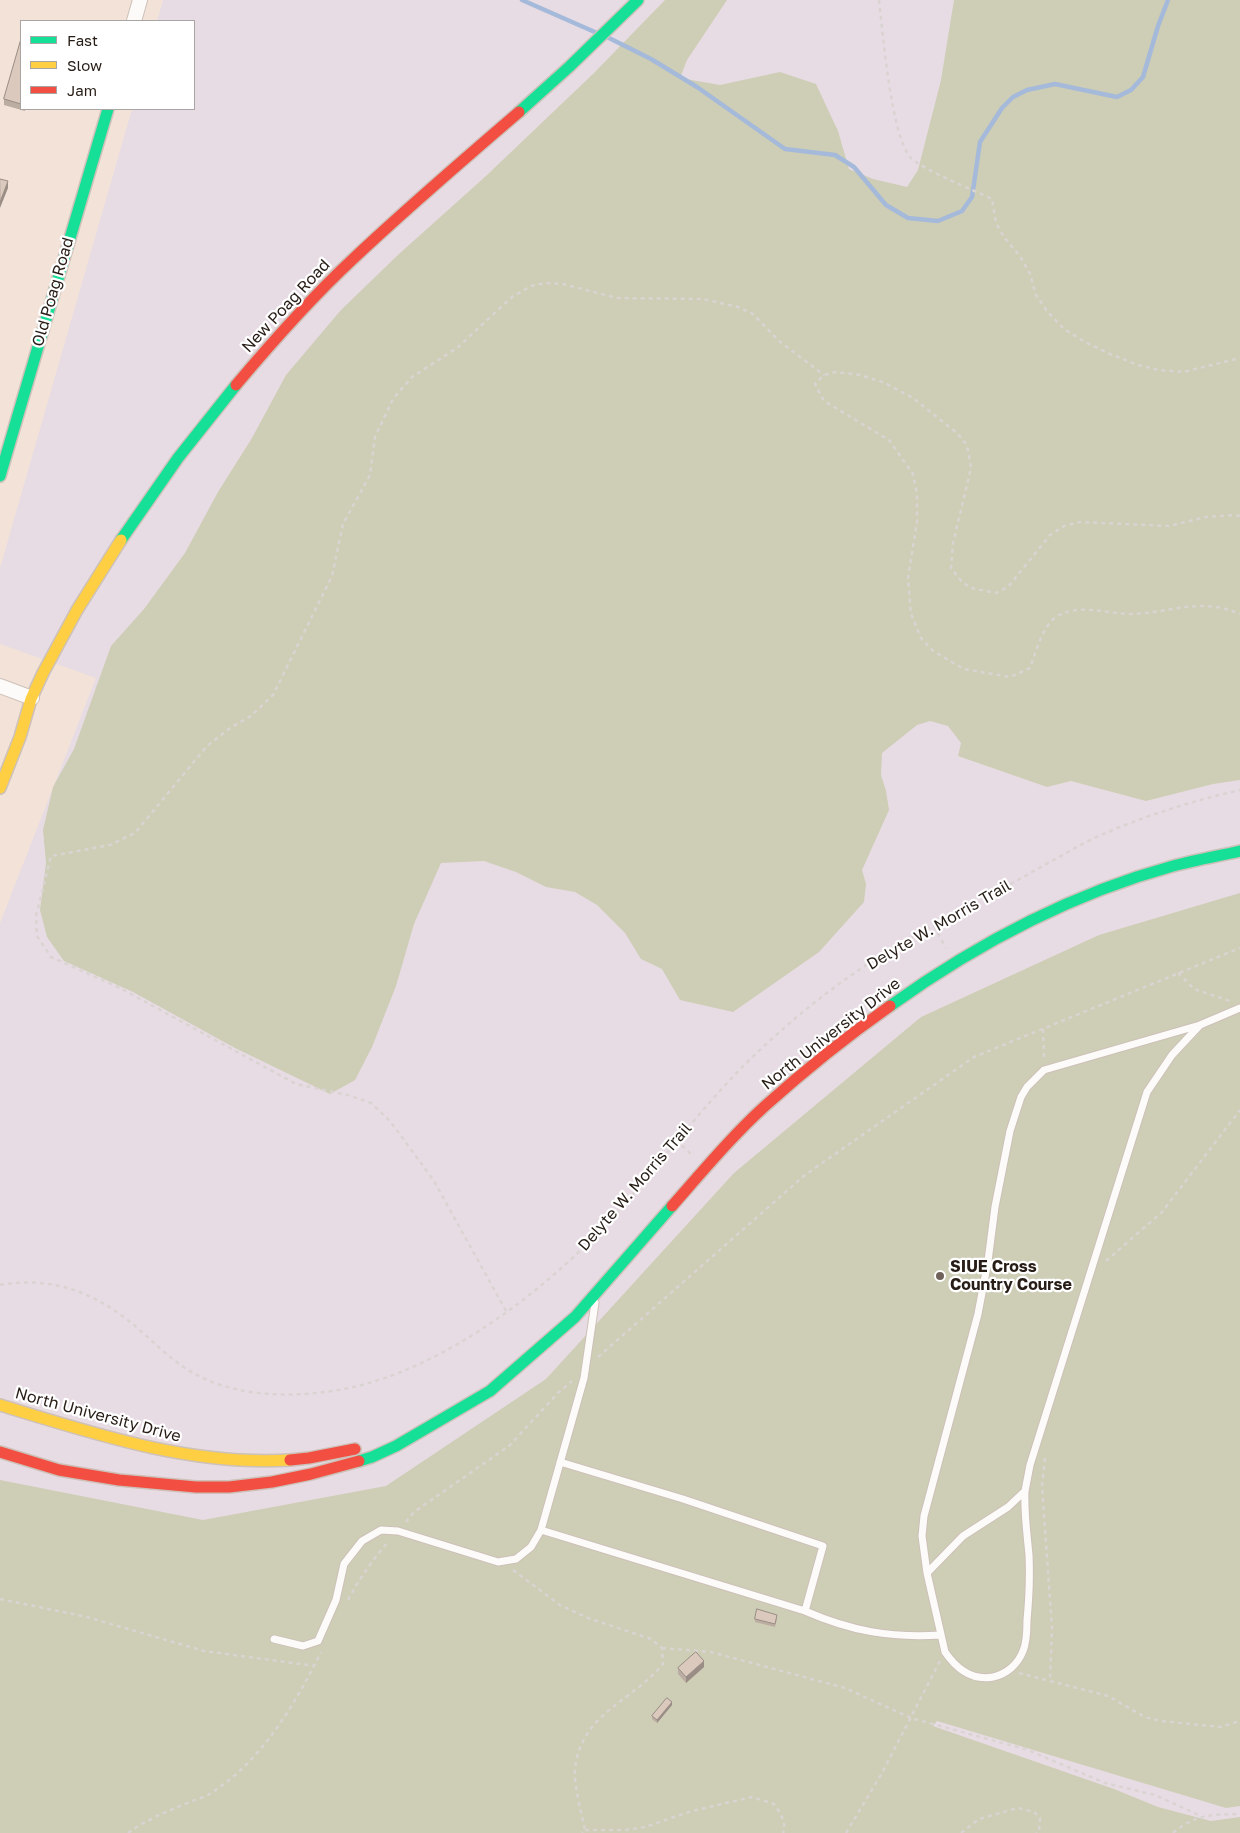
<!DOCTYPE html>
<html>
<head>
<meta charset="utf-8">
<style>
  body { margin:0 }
  #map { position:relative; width:1240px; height:1833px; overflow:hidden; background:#f2e2d8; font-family:"Golos Text",sans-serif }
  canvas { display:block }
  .legend { position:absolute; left:20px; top:20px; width:175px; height:90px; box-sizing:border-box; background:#fff; border:1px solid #a9a5a2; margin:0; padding:6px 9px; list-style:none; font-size:15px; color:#271d16 }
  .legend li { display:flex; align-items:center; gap:10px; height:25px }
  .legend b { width:25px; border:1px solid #a9a5a2 }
</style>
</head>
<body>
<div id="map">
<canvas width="1240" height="1833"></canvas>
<ul class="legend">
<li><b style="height:6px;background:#16e098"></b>Fast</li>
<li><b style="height:6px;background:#ffcf43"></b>Slow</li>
<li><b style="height:6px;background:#f24e42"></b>Jam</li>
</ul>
</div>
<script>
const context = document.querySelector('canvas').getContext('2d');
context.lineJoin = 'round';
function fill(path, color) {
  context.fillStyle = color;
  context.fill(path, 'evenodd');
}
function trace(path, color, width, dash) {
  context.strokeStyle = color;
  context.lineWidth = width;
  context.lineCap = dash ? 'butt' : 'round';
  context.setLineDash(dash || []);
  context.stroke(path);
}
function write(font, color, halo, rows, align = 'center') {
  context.font = font + ' "Golos Text",sans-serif';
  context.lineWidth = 4.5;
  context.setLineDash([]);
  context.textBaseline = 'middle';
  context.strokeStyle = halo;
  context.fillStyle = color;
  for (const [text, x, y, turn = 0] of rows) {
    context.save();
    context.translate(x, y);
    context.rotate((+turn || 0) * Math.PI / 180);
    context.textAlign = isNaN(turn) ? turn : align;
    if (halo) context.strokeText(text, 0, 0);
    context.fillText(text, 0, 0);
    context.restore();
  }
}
const education = new Path2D(`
  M163,0H1240V1833H0V923L96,678L0,644V568L132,109H194V21H157Z`);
const green = new Path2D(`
  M665,0H727L687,60L680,78L720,85L780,72L816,84L838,131L849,169L873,179L907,187L918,170L941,80L954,0H1240V780L1213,784L1146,801L1071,781L1047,787L958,756L961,743L948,726L930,721L917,725L882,753L881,775L886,791L889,810L862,870L866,884L864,902L819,952L733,1012L680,1000L662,969L641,959L625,933L597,905L575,892L546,887L516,872L484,861L441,863L414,924L396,986L372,1047L355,1080L330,1094L235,1048L133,992L64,961L47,937L40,910L46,863L43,830L53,787L74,749L111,646L144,609L185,553L218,492L252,438L286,375L341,310L399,254L486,176L594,73Z
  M1240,893V1806L1226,1808L937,1721L933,1726L1114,1789L1158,1807L1211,1821L1240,1817V1833H0V1480L203,1520L386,1486L546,1379L734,1173L921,1017L1099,935Z`);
const stream = new Path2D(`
  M522,0L597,33
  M609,38L651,59L697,87L785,149L835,155L854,167L886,205L908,218L938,221L962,211L972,197L980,142L1002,108L1013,97L1027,90L1055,84L1117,97L1131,90L1143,77L1158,26L1168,0`);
const path = new Path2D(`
  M879,0C883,34 891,134 910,157C922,170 974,190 992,199L996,223L1004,237L1020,256L1030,274L1036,295L1047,311L1064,329L1085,342L1110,354L1138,365L1159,370L1183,372L1240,358
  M1240,516L1235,515L1206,517L1169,526L1080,522L1064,526L1050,535L1008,587L996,593L971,588L962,582L951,568L953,543L971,468L967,445L957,433L913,398L885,383L860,375L835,372L824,375L815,384L824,401L889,440L913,474L917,494V522L908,578L911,614L921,638L933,651L964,669L1010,677L1030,668C1035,654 1043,625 1056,617C1079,602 1109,615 1134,614C1172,612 1202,597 1240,614
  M934,926L946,948
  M1178,973L1194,989L1230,1001
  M1043,1029L1044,1058
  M676,1140L693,1156
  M1106,1261L1162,1212L1240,1110
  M0,1285C52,1276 94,1292 134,1325C154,1342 171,1361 195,1374C239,1398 296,1398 344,1389C445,1370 555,1284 621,1208C672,1149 717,1087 775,1036C805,1009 836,985 869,963C904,940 942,922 978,902C1015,882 1051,861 1088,841C1137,818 1188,802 1240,790
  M506,1311L434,1181L390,1121L371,1103L348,1095L296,1084L120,988L51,957L37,936L36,916L51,856L110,845L135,833L207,746L230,728L251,716L273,695L332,576L343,524L370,475L375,437L393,399L412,377L457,348L512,297L531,286L546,283L563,284L617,298L703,299L738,307L753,314L779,341L824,375
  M598,1357L805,1175L974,1057L1240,948
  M1045,1458L1042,1486L1052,1628L1050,1681
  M406,1522L414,1512L509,1446L558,1393L572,1381
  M513,1570L560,1605L588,1618L651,1639L662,1648L663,1664C632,1702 581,1713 575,1769C573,1781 582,1816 585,1830L582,1833
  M0,1599L87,1617L204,1651L315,1666
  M348,1600C359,1579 373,1559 389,1541
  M662,1648L711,1652L845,1688L911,1718L1028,1750L1105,1783L1155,1795L1201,1816
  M1019,1673L1108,1696L1145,1717L1161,1721L1220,1727L1240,1721
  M585,1830H625L645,1827L692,1811L752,1797L774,1804C780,1813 787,1822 783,1833
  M128,1833C147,1819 168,1811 190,1802C197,1799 205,1797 211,1793C262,1761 295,1704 321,1652
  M846,1833L882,1773L940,1661
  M961,1833L979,1819L1018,1808L1034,1812L1040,1818L1039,1831L1036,1833
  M1173,1833C1197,1813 1211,1815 1240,1814`);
const lane = new Path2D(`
  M595,1303L584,1378L541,1530L805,1611C851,1631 890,1638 940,1635
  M560,1462L683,1499L823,1546L805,1611
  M1025,1491C1024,1513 1027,1533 1029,1555C1030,1577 1029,1599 1027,1620C1027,1630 1027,1642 1023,1651C1018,1664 1007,1674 993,1677C972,1681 956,1668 945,1652L927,1573L963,1536L1008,1507L1025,1491L1030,1465L1147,1092L1172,1055L1200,1025
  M927,1573L922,1536L924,1516L978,1314L988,1261L995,1207L1010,1131L1021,1097L1027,1087L1044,1070L1200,1025L1240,1008
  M274,1639L303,1646L318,1641L336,1600L344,1564L362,1541L381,1530L398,1531L498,1562L516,1559L531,1547L541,1530`);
const street = new Path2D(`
  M134,21L140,0
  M0,686L32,698`);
const fast = new Path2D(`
  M519,112L569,67L638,0
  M0,476L108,109
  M121,540L178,458L236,385
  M890,1006C975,945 1071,894 1173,866C1195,860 1218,856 1240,851
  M359,1461L372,1457L396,1446L490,1391L575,1317L672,1206`);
const slow = new Path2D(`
  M0,788L20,737L31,699L43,673L77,610L121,540
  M0,1405C95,1434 190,1466 290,1460`);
const jam = new Path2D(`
  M236,385C273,341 311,298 353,259C407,208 463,160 519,112
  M672,1206C702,1172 732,1136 765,1106C805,1070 846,1037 890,1006
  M0,1452L59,1470L119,1480L196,1487H229L272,1482L311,1474L359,1461
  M290,1460L309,1458L355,1449`);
const wall = new Path2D(`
  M21,39V109H25V111L4,105V99Z
  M777,1618L775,1627L755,1622V1619Z
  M704,1667L686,1683L678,1674V1668Z
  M672,1705L657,1723L652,1719V1716Z`);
const shadedWall = new Path2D(`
  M8,181V188L0,208V202Z
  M704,1661V1667L686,1683V1677Z
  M672,1702V1705L657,1723V1720Z`);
const building = new Path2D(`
  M21,39V104L4,99Z
  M0,179L8,181L0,202Z
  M757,1609L777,1615L775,1624L755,1619Z
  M696,1652L704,1661L686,1677L678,1668Z
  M667,1698L672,1702L657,1720L652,1716Z`);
const markers = [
  [940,1276,5,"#6e625a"]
];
const streetNames = [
  ["Old Poag Road",53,292,-74],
  ["New Poag Road",286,306,-47],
  ["Delyte W. Morris Trail",939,925,-30],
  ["North University Drive",831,1034,-38],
  ["Delyte W. Morris Trail",635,1187,-49],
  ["North University Drive",98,1415,15]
];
const poiNames = [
  ["SIUE Cross",950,1267],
  ["Country Course",950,1285]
];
fill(education, '#e8dce4');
fill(green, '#cecdb5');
trace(stream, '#a5bada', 4.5);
trace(lane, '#cdc1b9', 9);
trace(street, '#cdc1b9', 16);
trace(fast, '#cdc1b9', 14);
trace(slow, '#cdc1b9', 14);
trace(jam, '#cdc1b9', 14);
trace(path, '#d9d4d2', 2.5, [4, 4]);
trace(lane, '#fdfbf9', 7);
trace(street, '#fdfbf9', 14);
trace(fast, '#16e098', 11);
trace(slow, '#ffcf43', 11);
trace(jam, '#f24e42', 11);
fill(wall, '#bcada3');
fill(shadedWall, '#998d85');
fill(building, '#dbc9be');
trace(building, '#998d85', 1);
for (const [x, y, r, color] of markers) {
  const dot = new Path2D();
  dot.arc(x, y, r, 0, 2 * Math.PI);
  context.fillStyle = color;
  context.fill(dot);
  trace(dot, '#fff', 2);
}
write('16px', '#271d16', '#fff', streetNames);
write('bold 16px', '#271d16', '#fff', poiNames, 'left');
</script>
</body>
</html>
